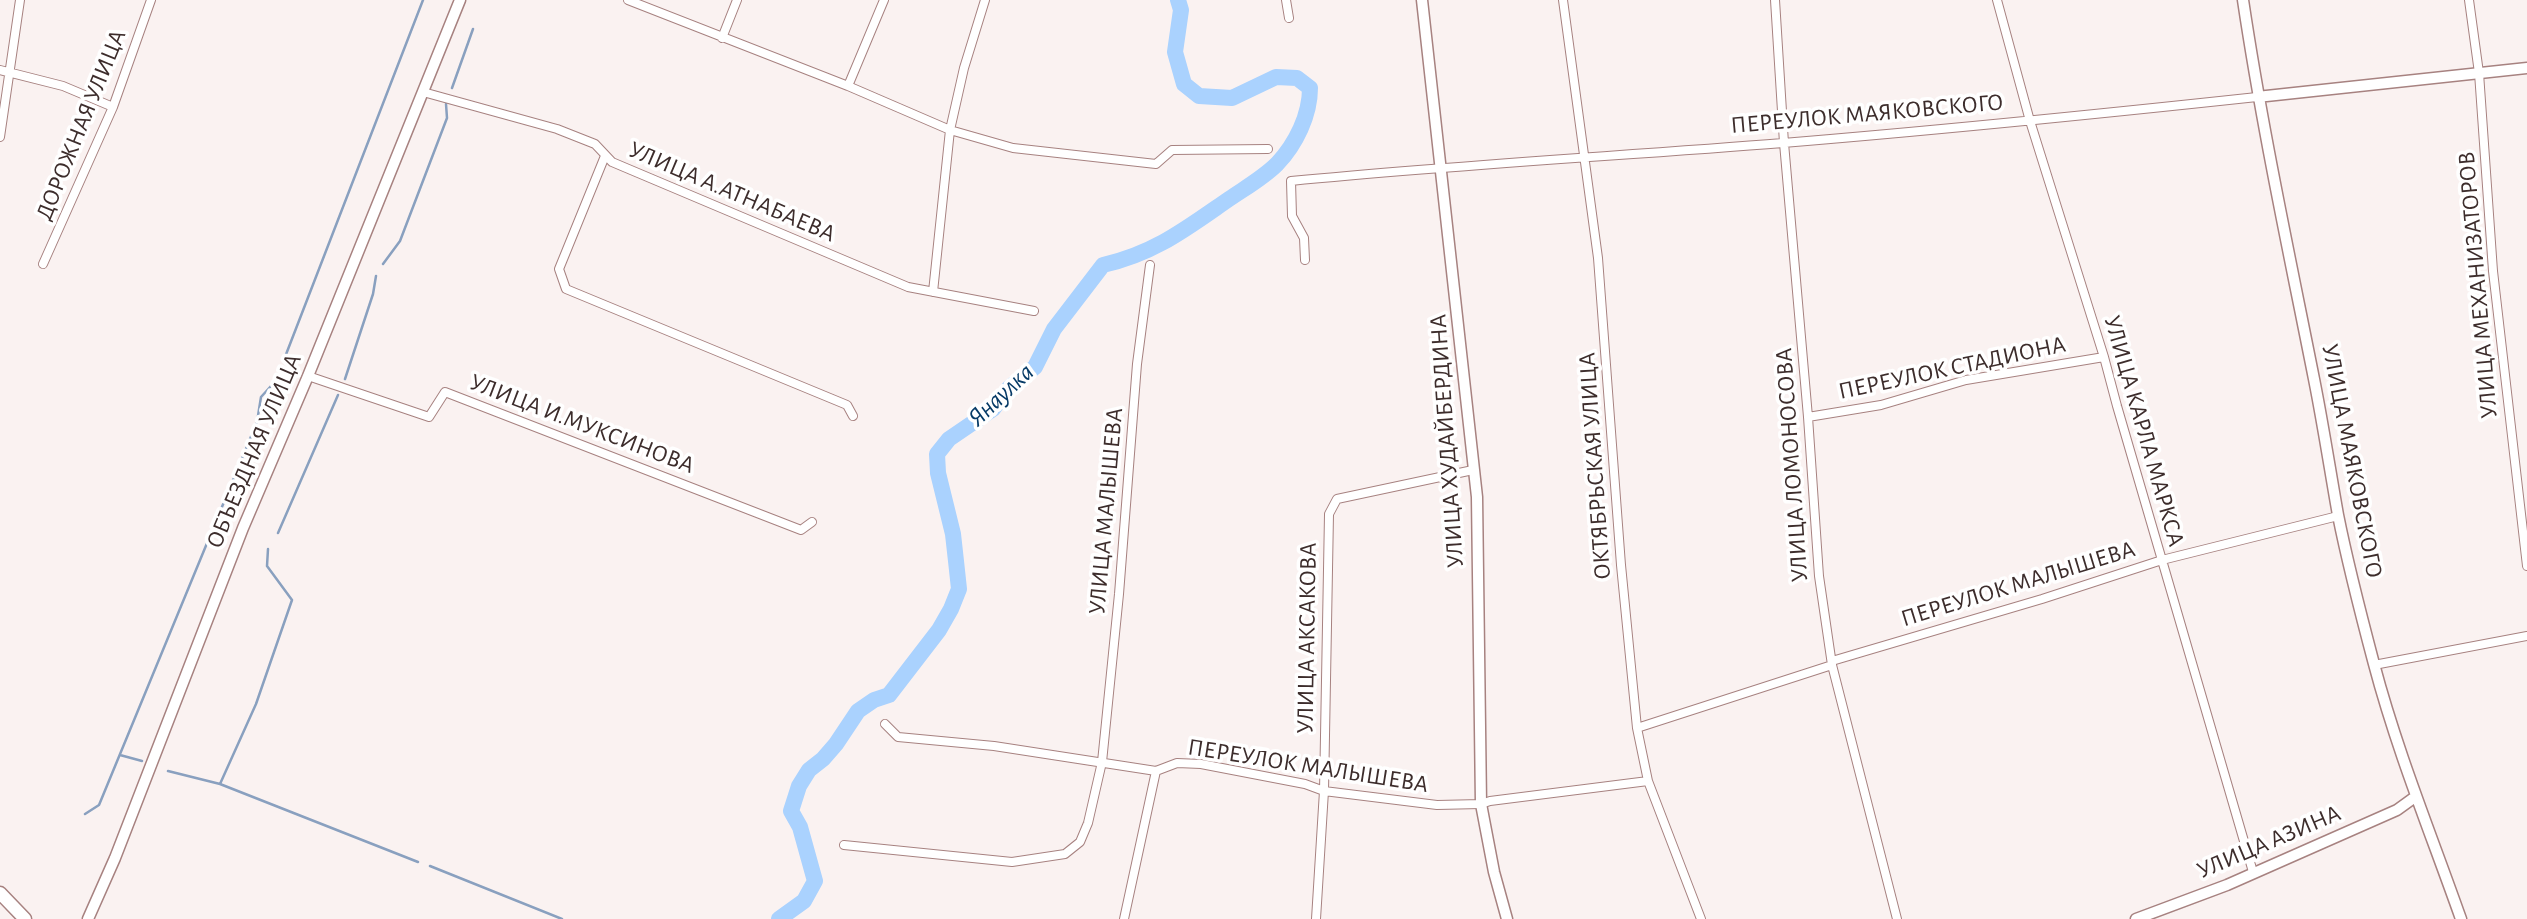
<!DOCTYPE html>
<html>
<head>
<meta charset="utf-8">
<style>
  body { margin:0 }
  canvas { display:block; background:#faf2f1 }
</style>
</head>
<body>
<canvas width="2527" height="919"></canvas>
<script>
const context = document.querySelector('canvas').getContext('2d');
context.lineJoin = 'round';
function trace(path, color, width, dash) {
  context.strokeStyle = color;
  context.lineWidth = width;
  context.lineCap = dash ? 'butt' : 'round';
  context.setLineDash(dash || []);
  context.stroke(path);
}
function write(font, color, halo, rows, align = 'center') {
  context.font = font + ' "Alegreya Sans",sans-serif';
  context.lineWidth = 7;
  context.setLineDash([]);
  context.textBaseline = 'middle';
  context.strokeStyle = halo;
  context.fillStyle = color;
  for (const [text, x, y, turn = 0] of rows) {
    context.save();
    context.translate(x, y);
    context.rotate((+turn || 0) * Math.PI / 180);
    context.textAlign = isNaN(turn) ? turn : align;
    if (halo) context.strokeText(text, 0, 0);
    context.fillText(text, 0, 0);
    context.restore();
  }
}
const stream = new Path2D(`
  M452,88L473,29
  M383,264L400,241L447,118L446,104
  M285,357L423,0
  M345,379L373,294L376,276
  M278,533L338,395
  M120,755L142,761
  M168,771L220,784L418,862
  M220,784L256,704L292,600L267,566L268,549
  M85,814L99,805L257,422L261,397L271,386
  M430,866L562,919`);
const river = new Path2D(`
  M779,919L804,901L815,881L800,827L791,811L799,786L809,770L823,759L836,744L858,711L874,700L889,695L939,630L951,609L959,589L956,561L953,534L938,473L937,454L949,439L993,409L1009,388L1035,367L1054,329L1103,265C1154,254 1187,228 1229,199C1245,188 1263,178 1277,164C1296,144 1310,115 1310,88L1297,78L1276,77L1232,98L1199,96L1184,84L1175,52L1181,10L1178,0`);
const street = new Path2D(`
  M628,0L848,86L950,130L1013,148L1156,164L1172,150L1268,149
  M1286,0L1289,18
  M1563,0L1598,258L1621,565L1637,728L1648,781L1701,919
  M1775,0L1784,143L1808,417L1819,576L1832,665L1897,919
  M1997,0L2030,121L2104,357L2117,406L2253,872
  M2469,0L2479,73L2493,271L2527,566
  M722,38L737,0
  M0,70L63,86L113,107
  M848,86L884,0
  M423,92L557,129L595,144L612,162L908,287L1034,311
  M0,137L20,0
  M605,156L559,269L566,289L847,405L853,416
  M1305,260L1304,238L1292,216L1291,181C1455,165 1619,156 1783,143C1941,130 2099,114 2257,97
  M43,264L113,107L151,0
  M933,292L950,130L964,68L985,0
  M308,376L429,417L445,392L801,530L812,522
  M1808,417L1881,405L1966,380L2104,357
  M1832,661L2042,599L2162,560L2338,516
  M2374,665L2527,636
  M885,724L898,737L994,746L1156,771L1177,763L1201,764L1305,784L1324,791L1437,805L1481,804L1490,801L1648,781
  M1637,728L1832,665
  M844,845L1012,862L1065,854L1080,842L1088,823L1102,762L1119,594L1137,364L1150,265
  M1124,919L1156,771
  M1316,919L1324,791L1329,514L1337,499L1473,470`);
const secondary = new Path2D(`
  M1422,0L1477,497L1481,804L1494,872L1507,919
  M2243,0C2262,127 2289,253 2314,379C2323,424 2330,470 2338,515C2348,565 2361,615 2374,664C2397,751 2431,834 2461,919
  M2257,97L2527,68
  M88,919L115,858L243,528L308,376L460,0
  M2136,919L2227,885L2397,810L2415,797`);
const primary = new Path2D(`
  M0,893L25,919`);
const streetNames = [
  ["ПЕРЕУЛОК МАЯКОВСКОГО",1867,114,-5],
  ["ДОРОЖНАЯ УЛИЦА",81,125,-68],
  ["УЛИЦА А.АТНАБАЕВА",732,192,23],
  ["УЛИЦА МЕХАНИЗАТОРОВ",2478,285,-95],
  ["ПЕРЕУЛОК СТАДИОНА",1952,368,-12],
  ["УЛИЦА И.МУКСИНОВА",582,424,21],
  ["УЛИЦА КАРЛА МАРКСА",2144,431,74],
  ["УЛИЦА ХУДАЙБЕРДИНА",1447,441,-94],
  ["ОБЪЕЗДНАЯ УЛИЦА",254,451,-67],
  ["УЛИЦА МАЯКОВСКОГО",2352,461,79],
  ["УЛИЦА ЛОМОНОСОВА",1792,465,-94],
  ["ОКТЯБРЬСКАЯ УЛИЦА",1595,466,-94],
  ["УЛИЦА МАЛЫШЕВА",1106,511,-85],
  ["ПЕРЕУЛОК МАЛЫШЕВА",2018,584,-17],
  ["УЛИЦА АКСАКОВА",1307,638,-89],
  ["ПЕРЕУЛОК МАЛЫШЕВА",1308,766,9],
  ["УЛИЦА АЗИНА",2269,842,-23]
];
const waterNames = [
  ["Янаулка",1001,395,-43]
];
trace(stream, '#89a0bf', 2.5);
trace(river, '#aad2fe', 16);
trace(street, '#a78280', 10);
trace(secondary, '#a78280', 13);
trace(primary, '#a78280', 15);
trace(street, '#fff', 8);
trace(secondary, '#fff', 10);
trace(primary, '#fff', 12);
write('24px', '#3d2d2c', '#fff', streetNames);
write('italic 26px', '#063a66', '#fff', waterNames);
</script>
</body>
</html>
